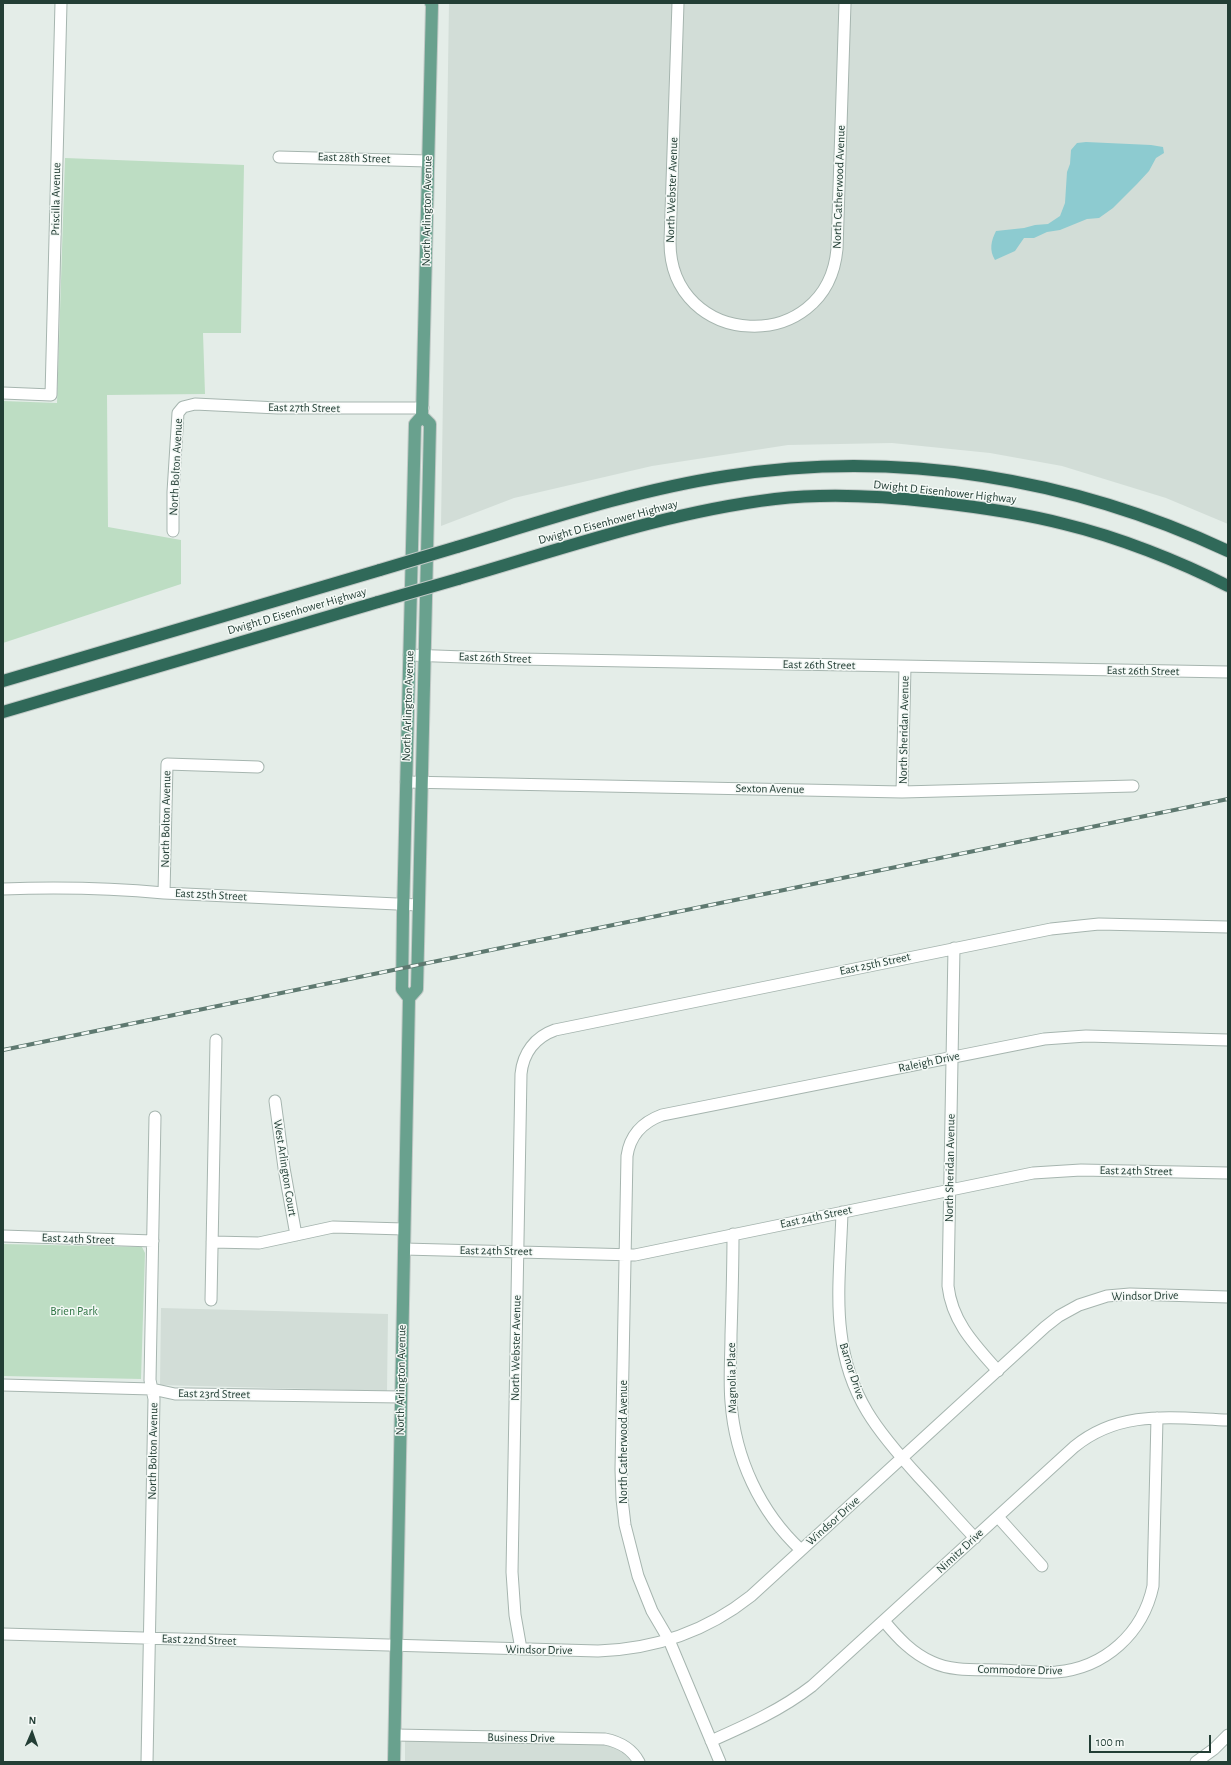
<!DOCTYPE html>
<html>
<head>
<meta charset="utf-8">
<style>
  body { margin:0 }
  #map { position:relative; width:1231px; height:1765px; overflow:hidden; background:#e4ede8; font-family:"Alegreya Sans",sans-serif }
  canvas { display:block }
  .frame { position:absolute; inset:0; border:4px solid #233e35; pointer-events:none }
  .north { position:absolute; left:12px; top:1713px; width:40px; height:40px; -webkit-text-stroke:3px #f4f9f6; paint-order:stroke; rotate:2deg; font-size:11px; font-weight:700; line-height:16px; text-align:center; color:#233e35 }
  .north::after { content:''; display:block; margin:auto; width:14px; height:18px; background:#233e35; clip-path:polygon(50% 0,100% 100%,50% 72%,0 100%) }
  .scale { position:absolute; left:1089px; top:1735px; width:122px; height:18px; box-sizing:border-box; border:2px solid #233e35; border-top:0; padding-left:5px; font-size:12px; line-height:14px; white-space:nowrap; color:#233e35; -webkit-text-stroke:3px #f4f9f6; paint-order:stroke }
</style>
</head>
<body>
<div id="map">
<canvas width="1231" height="1765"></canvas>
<div class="frame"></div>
<div class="north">N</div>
<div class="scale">100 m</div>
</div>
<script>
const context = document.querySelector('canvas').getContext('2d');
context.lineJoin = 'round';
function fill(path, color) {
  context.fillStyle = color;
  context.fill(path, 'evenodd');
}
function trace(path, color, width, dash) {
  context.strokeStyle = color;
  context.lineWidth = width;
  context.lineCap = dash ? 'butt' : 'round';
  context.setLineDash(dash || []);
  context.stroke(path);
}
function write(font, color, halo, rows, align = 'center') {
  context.font = font + ' "Alegreya Sans",sans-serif';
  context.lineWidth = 3;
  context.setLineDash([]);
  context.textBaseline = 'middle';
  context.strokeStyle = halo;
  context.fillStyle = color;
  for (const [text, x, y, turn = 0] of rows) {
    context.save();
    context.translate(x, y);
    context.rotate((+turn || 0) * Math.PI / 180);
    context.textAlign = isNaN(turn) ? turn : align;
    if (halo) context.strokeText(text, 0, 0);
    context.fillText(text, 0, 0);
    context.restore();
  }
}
const built = new Path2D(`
  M449,3H1228V524L1166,498L1062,466L990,453L892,443L788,445L652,466L514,498L441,526Z
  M161,1308L388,1314L387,1391L160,1385Z
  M405,1739L608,1744L634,1760L635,1762H405Z`);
const green = new Path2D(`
  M65,158L244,165L241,333H203L205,394L107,395L108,527L181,540V584L3,643V401L57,403Z
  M3,1244L142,1247L145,1253L141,1379L3,1376Z`);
const water = new Path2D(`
  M1086,142L1151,145L1163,147L1164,153L1156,158L1149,171L1137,184L1113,208L1099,218L1087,219L1060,230L1047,232L1034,238H1024L1015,251L995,260C989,250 991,241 996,231L1024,228L1035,225L1048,224L1060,216L1065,203L1067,172L1070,164L1071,150L1077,143Z`);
const minor = new Path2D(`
  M678,3L670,242C670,349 827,357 837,249L845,3
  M279,157L428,161
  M3,393L51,395L61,3
  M173,531V492L178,413L183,407L195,404L278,408H423
  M409,655L519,659L1228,672
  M406,782L902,792L1133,786
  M902,792L905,667
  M3,889C57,887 110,888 164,893L418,905
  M164,893L167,764L258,767
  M954,948L948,1286C952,1322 975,1345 998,1371
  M275,1101L284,1168L296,1235
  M842,1212C841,1250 836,1296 841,1333C848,1396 878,1432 919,1477C938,1497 956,1518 975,1538
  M733,1234C733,1268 732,1301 731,1335C731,1357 729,1380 731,1402C735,1458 760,1512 801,1550
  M3,1236L153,1241
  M212,1242L259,1243L333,1227L404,1229
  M404,1249L635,1255L1033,1173L1081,1170L1228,1173
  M211,1300L216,1040
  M3,1385L152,1389L175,1394H188L401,1397
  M998,1517L1042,1566
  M884,1621C898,1638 912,1653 932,1662C953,1672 979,1669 1001,1670C1019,1671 1038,1673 1056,1672C1105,1668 1143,1633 1153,1586L1157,1418
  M3,1634L598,1651C655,1649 707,1631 751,1596L1045,1327L1059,1316L1079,1305L1107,1296L1130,1294L1228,1297
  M521,1649L515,1615L512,1572L521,1074C523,1053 535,1037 555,1030L1051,929L1099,924L1228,927
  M395,1735L605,1739C620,1742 632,1749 639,1762
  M711,1741C747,1725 781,1710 812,1686L1074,1447C1120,1409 1172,1418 1228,1420
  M147,1762L154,1399L150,1380L155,1117
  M720,1762L669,1640L652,1611L638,1576L625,1525L622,1499L621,1469L627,1156C630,1135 643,1122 662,1115L1044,1039L1086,1036L1228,1040
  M1196,1762L1214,1749L1228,1735`);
const major = new Path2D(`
  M409,998L417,989L430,424L422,416L432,5L431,3
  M394,1762L409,998L402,989L403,914L415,424L422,416`);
const highway = new Path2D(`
  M457,547C546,520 635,490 727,476C897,449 1072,478 1228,551
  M458,579C562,549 667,512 775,499C828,493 882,496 934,502C978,507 1022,513 1064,524C1118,537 1179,561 1228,586
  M3,681L380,570
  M3,712L378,602`);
const rail = new Path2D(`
  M3,1050L1228,799`);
const highwayBridge = new Path2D(`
  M380,570L457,547
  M378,602L458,579`);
const streetNames = [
  ["East 28th Street",354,158,2],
  ["North Catherwood Avenue",839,187,-88],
  ["North Webster Avenue",672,190,-88],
  ["Priscilla Avenue",56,199,-89],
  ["North Arlington Avenue",427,211,-89],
  ["East 27th Street",304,408,1],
  ["North Bolton Avenue",176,467,-87],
  ["Dwight D Eisenhower Highway",945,492,6],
  ["Dwight D Eisenhower Highway",608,522,-15],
  ["Dwight D Eisenhower Highway",297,611,-16],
  ["East 26th Street",495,658,2],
  ["East 26th Street",819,665,1],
  ["East 26th Street",1143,671,1],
  ["North Arlington Avenue",408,706,-88],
  ["North Sheridan Avenue",904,730,-89],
  ["Sexton Avenue",770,789,1],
  ["North Bolton Avenue",166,819,-89],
  ["East 25th Street",211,895,3],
  ["East 25th Street",875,964,-12],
  ["Raleigh Drive",929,1062,-12],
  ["West Arlington Court",285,1168,81],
  ["North Sheridan Avenue",950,1168,-89],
  ["East 24th Street",1136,1171,1],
  ["East 24th Street",816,1217,-12],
  ["East 24th Street",78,1239,2],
  ["East 24th Street",496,1251,1],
  ["Windsor Drive",1145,1296,-1],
  ["North Webster Avenue",516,1348,-89],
  ["Barnor Drive",852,1371,72],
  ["Magnolia Place",732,1378,-91],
  ["North Arlington Avenue",401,1380,-89],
  ["East 23rd Street",214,1394,1],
  ["North Catherwood Avenue",623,1442,-90],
  ["North Bolton Avenue",153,1451,-89],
  ["Windsor Drive",833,1521,-42],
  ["Nimitz Drive",960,1551,-43],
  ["East 22nd Street",199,1640,2],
  ["Windsor Drive",539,1650,1],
  ["Commodore Drive",1020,1670,1],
  ["Business Drive",521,1738,1]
];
const parkNames = [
  ["Brien Park",74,1311]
];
fill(built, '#d2ddd7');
fill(green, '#bdddc3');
fill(water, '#8dcbd0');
trace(minor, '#a6b5af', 13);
trace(major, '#c1c9c6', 14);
trace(highway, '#c1c9c6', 14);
trace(minor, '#fff', 11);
trace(major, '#69a18e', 12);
trace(highway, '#306959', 12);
trace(rail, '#5e7970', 4);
trace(rail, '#f4f9f6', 2.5, [8]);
trace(highwayBridge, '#c1c9c6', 14, []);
trace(highwayBridge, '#306959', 12);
write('12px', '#233e35', '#f4f9f6', streetNames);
write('12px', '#2f7444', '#f4f9f6', parkNames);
</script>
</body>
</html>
